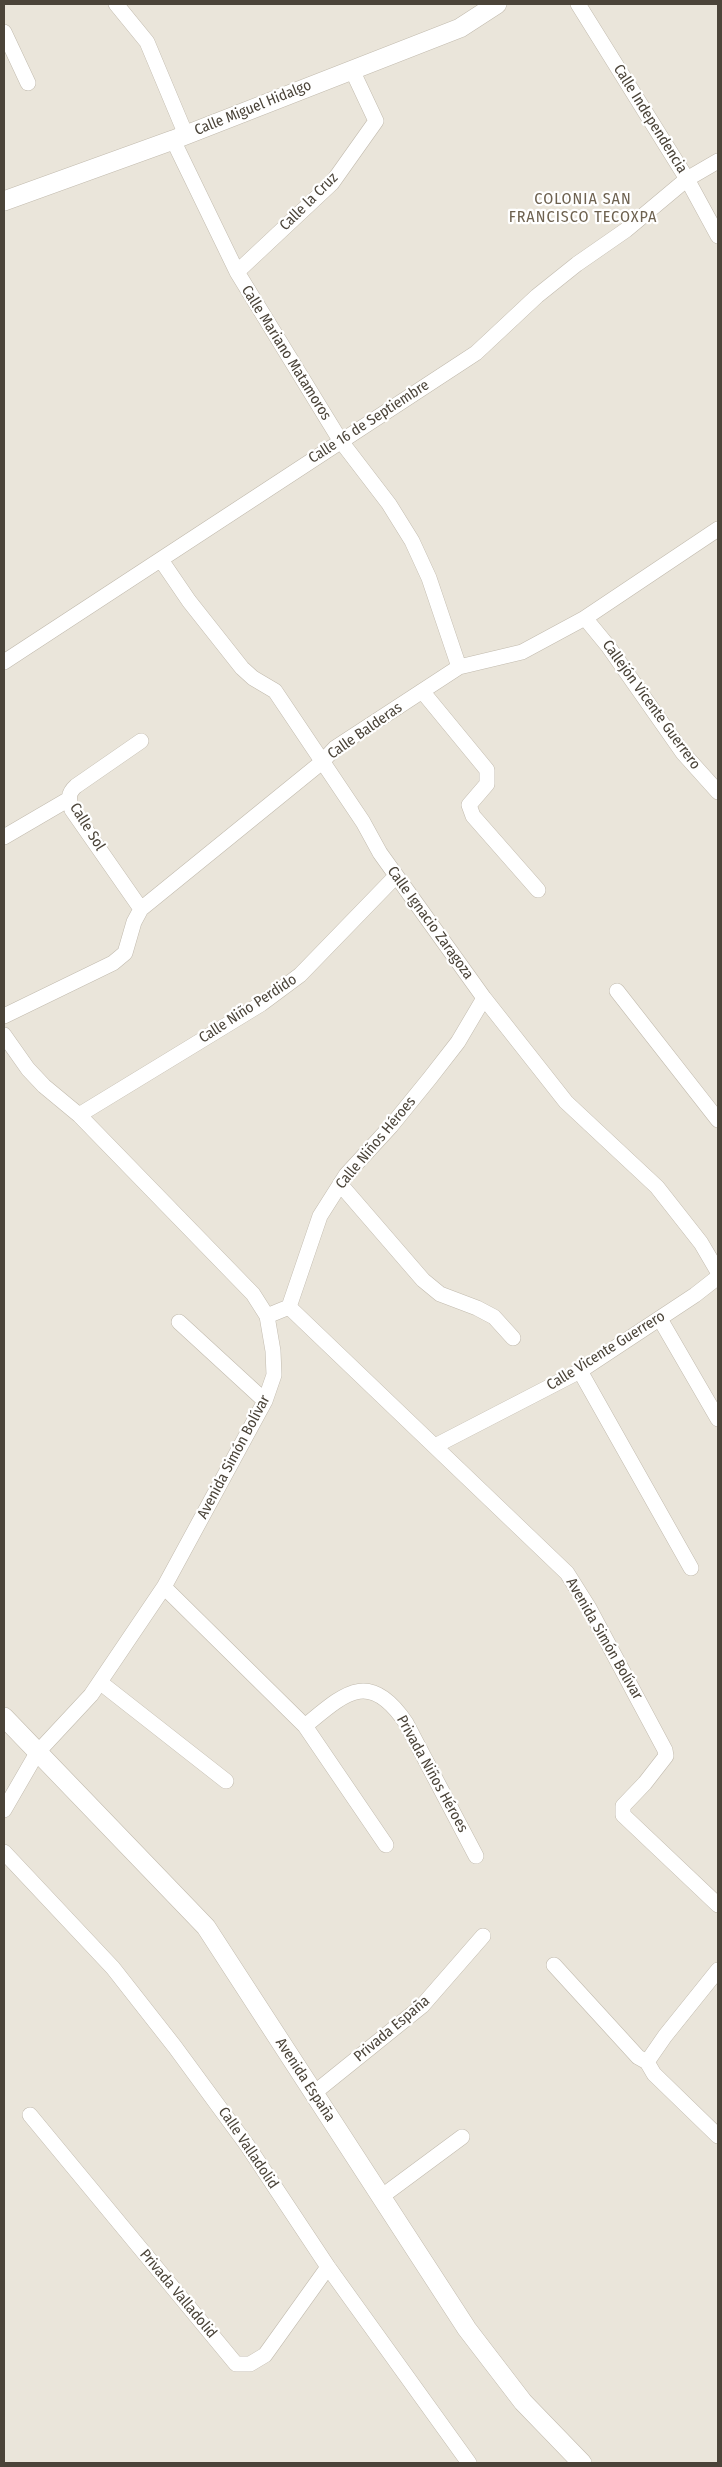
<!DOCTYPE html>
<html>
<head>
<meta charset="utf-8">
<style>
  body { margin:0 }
  #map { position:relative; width:722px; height:2467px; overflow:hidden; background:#f6f3ec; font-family:"Fira Sans Condensed",sans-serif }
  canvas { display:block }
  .frame { position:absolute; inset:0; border:5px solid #4b4439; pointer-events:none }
</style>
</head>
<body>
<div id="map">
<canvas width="722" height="2467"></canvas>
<div class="frame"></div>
</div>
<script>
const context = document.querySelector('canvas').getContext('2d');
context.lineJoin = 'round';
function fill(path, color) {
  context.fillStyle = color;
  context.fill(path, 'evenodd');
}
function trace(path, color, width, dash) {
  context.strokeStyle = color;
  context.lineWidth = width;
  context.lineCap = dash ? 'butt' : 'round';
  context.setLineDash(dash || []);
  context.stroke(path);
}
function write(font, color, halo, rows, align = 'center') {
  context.font = font + ' "Fira Sans Condensed",sans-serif';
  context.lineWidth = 4.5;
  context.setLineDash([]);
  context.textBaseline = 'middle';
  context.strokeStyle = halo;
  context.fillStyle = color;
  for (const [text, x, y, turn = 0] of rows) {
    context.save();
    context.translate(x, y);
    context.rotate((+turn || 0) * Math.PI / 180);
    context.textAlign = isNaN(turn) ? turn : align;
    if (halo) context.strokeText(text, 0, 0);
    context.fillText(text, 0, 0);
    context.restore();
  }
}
const residential = new Path2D(`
  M4,4H718V2463H4Z`);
const minor = new Path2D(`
  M116,4L147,42L186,135
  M578,4L687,179L718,236
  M4,32L28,83
  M173,140L237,272L340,440L389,504L412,541L429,578L459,667
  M237,272L332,183L376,121L352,70
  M161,560L189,601L242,668L253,678L275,691L363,822L380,853L484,998L566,1102L657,1187L701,1243L718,1272
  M585,618L608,646L683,753L718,792
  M4,662L476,353L537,296L577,264L626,230L687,179L718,161
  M422,691L487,770V784L469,805L473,816L538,890
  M141,741L76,786C67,794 69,799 72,810L141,909
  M4,837L69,799
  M617,991L718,1120
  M4,1016L113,963L125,953L134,922L141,909L322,762L335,748L459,667L522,652L585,618L718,529
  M4,1035L28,1069L44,1086L79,1115L253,1294L267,1316L273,1351L274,1375L265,1401L164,1587L91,1695L37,1753L4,1810
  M79,1115L261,1004L300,975L396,876
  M340,1184L423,1280L440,1294L477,1308L494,1317L513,1338
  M289,1307L567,1573L589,1608L665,1750L666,1756L645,1783L623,1806V1815L718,1905
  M267,1316L289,1307L320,1216L346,1175L391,1126L430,1078L458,1042L484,998
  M660,1319L718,1419
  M179,1322L265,1401
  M580,1371L691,1568
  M435,1446L580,1371L695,1295L718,1277
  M164,1587L305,1726L386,1845
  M101,1683L226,1781
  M305,1726C344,1694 369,1668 406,1723L476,1856
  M4,1852L113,1968L175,2047L247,2145L328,2267L469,2463
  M554,1965L638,2057L647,2062
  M718,1970L665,2036L647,2062L654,2074L718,2136
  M314,2093L422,2006L483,1936
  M30,2115L236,2364H250L265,2355L328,2267
  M381,2197L462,2137`);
const tertiary = new Path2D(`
  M4,201L173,140L460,28L497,4
  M4,1717L206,1927L467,2329L523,2402L582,2463`);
const streetNames = [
  ["Calle Miguel Hidalgo",253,108,-22],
  ["Calle Independencia",650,119,58],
  ["Calle la Cruz",309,202,-45],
  ["Calle Mariano Matamoros",286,353,58],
  ["Calle 16 de Septiembre",369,422,-33],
  ["Callejón Vicente Guerrero",651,705,54],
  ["Calle Balderas",365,731,-35],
  ["Calle Sol",87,827,58],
  ["Calle Ignacio Zaragoza",430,923,54],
  ["Calle Niño Perdido",248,1009,-33],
  ["Calle Niños Héroes",376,1143,-50],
  ["Calle Vicente Guerrero",606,1351,-32],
  ["Avenida Simón Bolívar",234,1457,-62],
  ["Avenida Simón Bolívar",604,1639,60],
  ["Privada Niños Héroes",432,1774,61],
  ["Privada España",392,2029,-40],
  ["Avenida España",305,2080,57],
  ["Calle Valladolid",248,2148,56],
  ["Privada Valladolid",178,2294,50]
];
const neighbourhoodNames = [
  ["COLONIA SAN",583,200],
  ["FRANCISCO TECOXPA",583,218]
];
fill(residential, '#eae5da');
trace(minor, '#c2bbae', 16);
trace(tertiary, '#c2bbae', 20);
trace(minor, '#fff', 15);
trace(tertiary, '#fff', 19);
write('15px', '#4b4439', '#fff', streetNames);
context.letterSpacing = '1px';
write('16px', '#6e6250', '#fff', neighbourhoodNames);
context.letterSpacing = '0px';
</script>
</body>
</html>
